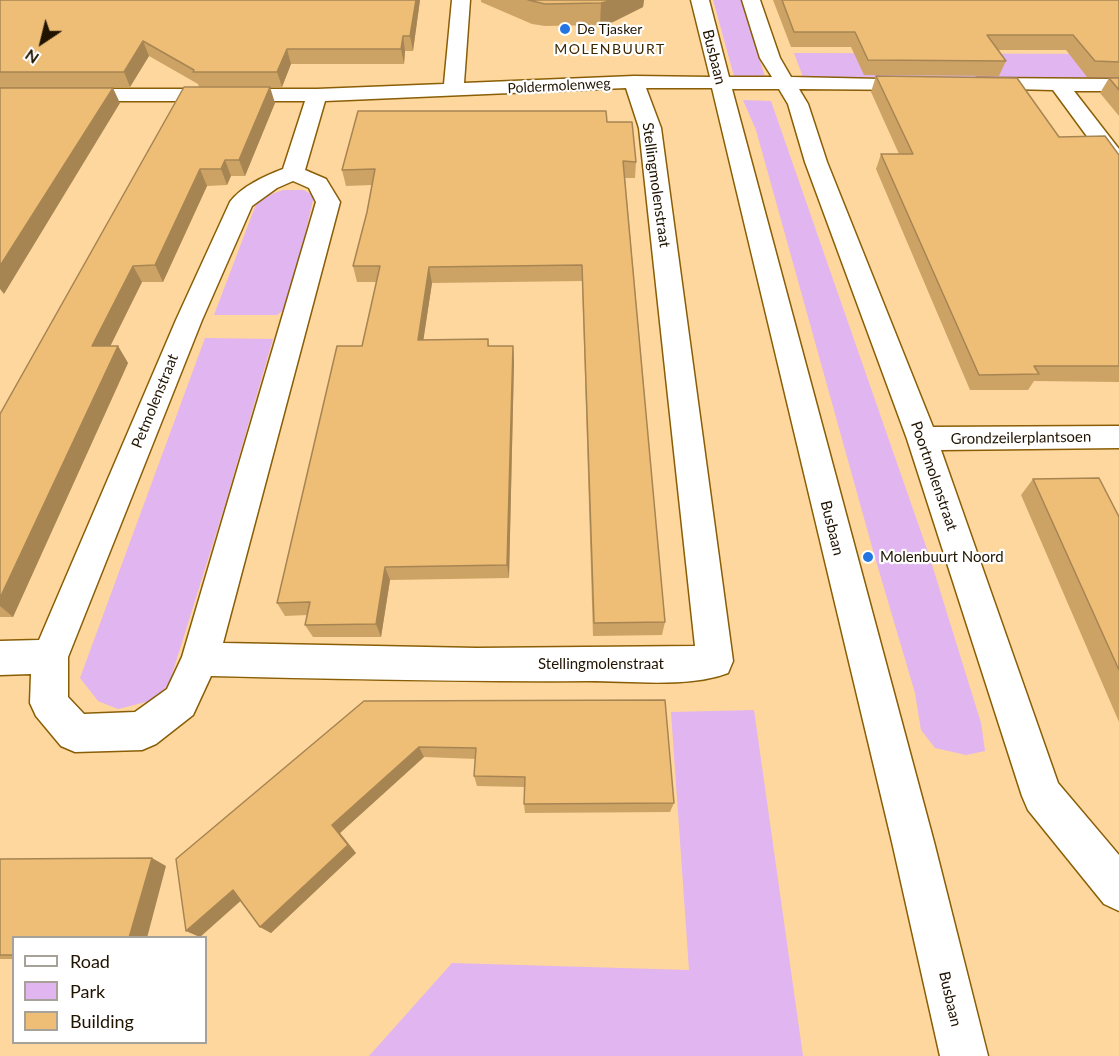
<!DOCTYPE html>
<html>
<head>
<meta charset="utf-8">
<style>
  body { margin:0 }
  #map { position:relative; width:1119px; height:1056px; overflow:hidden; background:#fed79e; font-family:Lato,sans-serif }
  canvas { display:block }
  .legend { position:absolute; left:12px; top:936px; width:195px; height:108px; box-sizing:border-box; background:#fff; border:2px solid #a6a199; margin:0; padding:8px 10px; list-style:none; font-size:18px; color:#201300 }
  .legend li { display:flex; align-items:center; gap:12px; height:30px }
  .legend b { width:30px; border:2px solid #a6a199 }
  .north { position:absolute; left:12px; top:12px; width:60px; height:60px; -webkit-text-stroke:4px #fff; paint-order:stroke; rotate:215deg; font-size:16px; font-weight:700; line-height:24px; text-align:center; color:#201300 }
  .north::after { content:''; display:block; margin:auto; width:21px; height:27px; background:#201300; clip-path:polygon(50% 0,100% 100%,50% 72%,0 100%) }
</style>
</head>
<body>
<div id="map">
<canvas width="1119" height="1056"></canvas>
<ul class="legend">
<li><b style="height:8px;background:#fff"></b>Road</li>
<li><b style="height:16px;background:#e0b5f0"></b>Park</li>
<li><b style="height:16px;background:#eebe76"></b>Building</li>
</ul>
<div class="north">N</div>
</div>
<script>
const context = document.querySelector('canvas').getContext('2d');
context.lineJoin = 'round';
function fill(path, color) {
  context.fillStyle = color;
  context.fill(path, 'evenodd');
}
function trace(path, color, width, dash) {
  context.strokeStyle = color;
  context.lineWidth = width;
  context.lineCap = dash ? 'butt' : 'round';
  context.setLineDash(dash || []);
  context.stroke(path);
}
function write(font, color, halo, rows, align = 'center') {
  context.font = font + ' Lato,sans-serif';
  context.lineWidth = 4.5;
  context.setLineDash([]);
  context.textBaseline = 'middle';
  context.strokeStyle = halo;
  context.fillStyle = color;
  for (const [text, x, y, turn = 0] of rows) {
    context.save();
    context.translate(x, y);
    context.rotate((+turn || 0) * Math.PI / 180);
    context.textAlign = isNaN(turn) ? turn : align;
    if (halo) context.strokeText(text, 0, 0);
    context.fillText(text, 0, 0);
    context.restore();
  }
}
const green = new Path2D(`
  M713,0H741L765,77L734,76Z
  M794,53L1119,54V78L803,77Z
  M743,100L771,101L929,555L981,723L985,751L966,755L935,748L921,730L915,693L874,554L756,130Z
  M283,190H304L314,196L288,307L277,315H214L258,199Z
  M205,338L273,339L225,505L169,684L154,700L118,709L98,701L80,678Z
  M754,710L803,1056H369L452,963L689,970L671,712Z`);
const minor = new Path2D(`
  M452,0H470L464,83L634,76L710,77L691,0H709L729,77H772L760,58L742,0H760L780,58L791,77L926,80L929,84L926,88L919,90L799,89L808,104L827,162L933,427L1119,426V448L941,450L1058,783L1119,855V911L1104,904L1028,810L1022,796L907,439L805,162L788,104L779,89H732L934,842L988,1056H940L892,842L712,88H646L661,128L733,661L728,673C689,688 631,681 588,681C462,682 337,679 211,676L193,715L156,744L142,750L75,752L61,746L36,716L30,703L31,674L0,675V641L39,640L176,320L230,202C242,186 265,176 283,169L305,101H0V89H317L444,84ZM626,88L639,128L695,646L477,648L223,643L340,202L326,179L305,170L325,101ZM293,181L309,188L316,202L182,657L167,689L135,712L84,714L68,697V657L202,320L252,206L277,188Z
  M977,78L1119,79V91H1074L1119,149V171L1111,169L1053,90L970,88L967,84L970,80Z`);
const wall = new Path2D(`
  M0,0H420L413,51H405L404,64H291L282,87H199L198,84L149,56L130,87H0Z
  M481,0H644L643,7L613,22L600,25L545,26L532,24L481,2Z
  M773,0H1119V77H1087L1066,50H998L1006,61L999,76L864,75L851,47H791Z
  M876,76L1059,137L1119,155V382L1034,381L1028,390H970L876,169L881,154H899L871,92Z
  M1109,78H1119V116L1100,93Z
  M184,87L275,103L245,176H231L227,185L207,186L163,282H142L110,346H118L128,363L13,617H0V414Z
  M607,122L636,162L635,178H625L665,622L662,635L593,636L582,281L432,283L423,340L488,339L489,346H513L514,362L509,578L390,580L381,637H313L305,625L307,615L285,616L277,603L362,346L376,282H357L353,266L367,212L372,185L346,186L342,170Z
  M1033,479L1119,517V722L1021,495Z
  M364,701L674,803L670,812L525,813L524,804L525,787L477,786L474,776L476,759L424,757L340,833L356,853L271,933L260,927L240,901L200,937L186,931Z
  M0,859L166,866L14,938V959H0Z`);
const shadedWall = new Path2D(`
  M416,0H420L413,51L410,36Z
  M613,0H644L643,7L613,22L600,25L601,3Z
  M403,36L405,51L404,64L401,49Z
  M143,41L149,56L130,87L124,72Z
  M287,49L291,64L282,87L277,72Z
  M270,87L275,103L245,176L239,160Z
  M113,88L120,103L4,294L0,289V266Z
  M225,160L231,176L227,185L221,169Z
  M200,169L207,186L163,282L155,265Z
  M133,266L142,282L102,363L92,346Z
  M429,267L432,283L421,356L418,340Z
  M118,346L128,363L13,617L0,606V598Z
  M513,346L514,362L509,578L507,565Z
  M385,567L390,580L381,637L376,624Z
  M419,747L424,757L340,833L356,853L271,933L260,927L332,825Z
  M152,858L166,866L147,938H129Z
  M233,890L245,897L200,937L186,931Z`);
const building = new Path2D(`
  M0,0H416L410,36H403L401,49H287L277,72H193L194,70L143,41L124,72H0Z
  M528,0H613L601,3L545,4Z
  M782,0H1119V62L1095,61L1073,35H987L1006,61L868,60L855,32H794Z
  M876,76L1017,78L1059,137L1105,136L1119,155V366H1034L1039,374L979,375L881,154H913Z
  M1109,78H1119V90Z
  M184,87H270L239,160H225L221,169H200L155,265L133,266L92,346H118L0,598V414Z
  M0,88H113L0,266Z
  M358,111H606L607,122H632L636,162L623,161L665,622L594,623L582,265L429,267L418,340L488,339V346H513L507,565L385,567L376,624L305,625L310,602L277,603L337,346H362L380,266H353L367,212L375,169L342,170Z
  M1099,478L1119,517V670L1033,479Z
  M665,700L674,803L524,804L525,777L474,776L476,748L419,747L332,825L348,845L260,927L233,890L186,931L176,859L364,701Z
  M152,858L129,938H14V955H0V859Z`);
const markers = [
  [565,29,6,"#2376e1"],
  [868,557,6,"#2376e1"]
];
const farPoinames = [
  ["De Tjasker",577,29]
];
const farNeighbourhoodnames = [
  ["MOLENBUURT",610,49]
];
const farStreetnames = [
  ["Poldermolenweg",559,86,-3]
];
const streetNames = [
  ["Busbaan",714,57,76],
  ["Stellingmolenstraat",656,185,82],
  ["Petmolenstraat",155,401,-68],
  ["Grondzeilerplantsoen",1021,438,-1],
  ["Poortmolenstraat",934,476,71],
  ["Busbaan",832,528,76],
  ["Stellingmolenstraat",601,664],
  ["Busbaan",950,999,77]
];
const poiNames = [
  ["Molenbuurt Noord",880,557]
];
fill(green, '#e0b5f0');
trace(minor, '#895e06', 3);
fill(minor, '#fff');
fill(wall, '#cda365');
fill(shadedWall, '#a78553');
fill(building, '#eebe76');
trace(building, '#a78553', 1.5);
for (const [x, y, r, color] of markers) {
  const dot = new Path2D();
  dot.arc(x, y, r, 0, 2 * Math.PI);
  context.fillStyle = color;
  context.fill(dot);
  trace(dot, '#fff', 2);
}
write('14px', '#201300', '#fff', farPoinames, 'left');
context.letterSpacing = '1.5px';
write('14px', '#3e2800', '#fff', farNeighbourhoodnames);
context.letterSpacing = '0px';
write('14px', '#201300', '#fff', farStreetnames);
write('15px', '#201300', '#fff', streetNames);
write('15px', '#201300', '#fff', poiNames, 'left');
</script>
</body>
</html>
